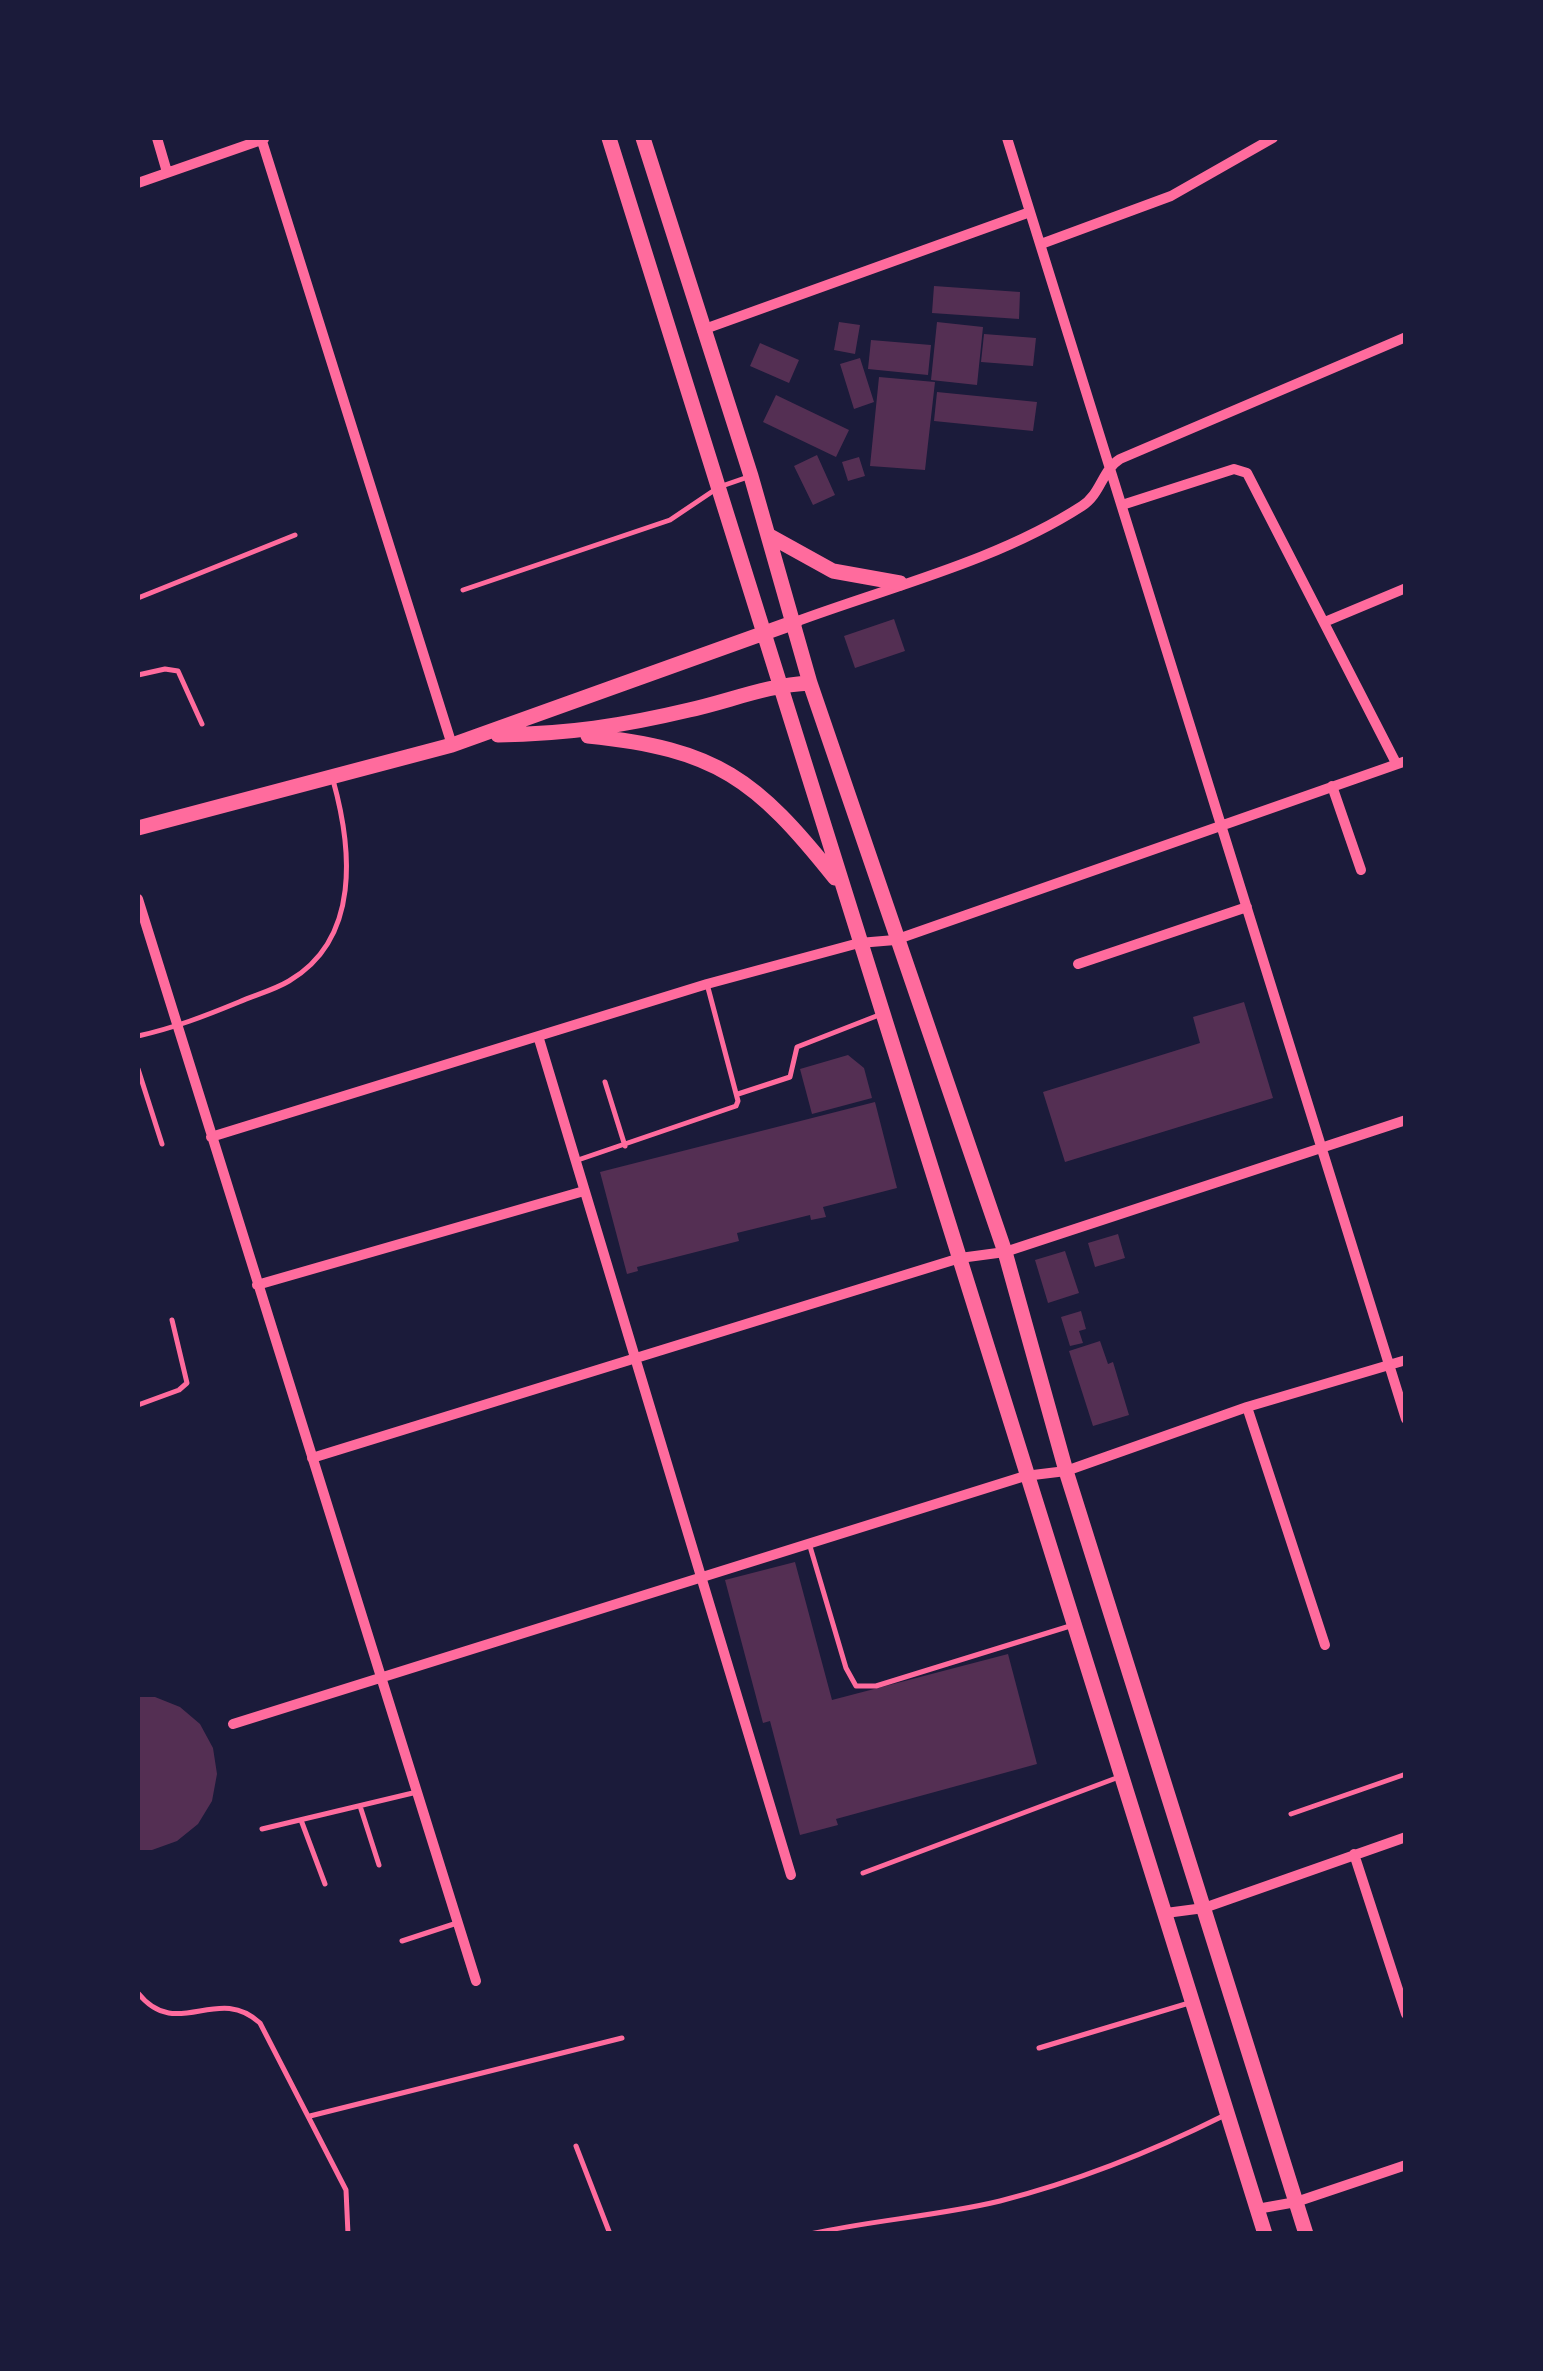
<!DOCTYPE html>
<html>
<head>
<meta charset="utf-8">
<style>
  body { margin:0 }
  #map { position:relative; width:1543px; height:2371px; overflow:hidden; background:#1b1b3a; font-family:Lora,serif }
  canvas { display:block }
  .frame { position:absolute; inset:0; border:140px solid #1b1b3a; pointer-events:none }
</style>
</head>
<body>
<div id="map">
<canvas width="1543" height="2371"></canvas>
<div class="frame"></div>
</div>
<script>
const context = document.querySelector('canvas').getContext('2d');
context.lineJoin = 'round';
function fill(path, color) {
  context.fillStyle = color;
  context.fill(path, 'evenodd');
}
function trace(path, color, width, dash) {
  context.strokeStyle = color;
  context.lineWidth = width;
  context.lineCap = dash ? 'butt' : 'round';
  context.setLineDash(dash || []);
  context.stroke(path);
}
const building = new Path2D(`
  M934,286L1020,292L1019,319L932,313Z
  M839,322L860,325L855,354L834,350Z
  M937,322L983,327L977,385L931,380Z
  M984,334L1036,338L1033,366L981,362Z
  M871,340L931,345L928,375L868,369Z
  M760,343L799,360L789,383L750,366Z
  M860,358L874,402L854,409L840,364Z
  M879,377L935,382L925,470L870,466Z
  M937,392L1037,402L1033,431L934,421Z
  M776,395L849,430L836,457L763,422Z
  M817,455L835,495L813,505L794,466Z
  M859,457L865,476L848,481L842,462Z
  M894,619L905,651L855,668L844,636Z
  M1244,1002L1273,1098L1065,1162L1043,1092L1200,1043L1193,1017Z
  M848,1055L864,1068L872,1098L812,1114L800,1069Z
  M875,1102L897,1188L823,1207L826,1217L811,1220L810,1215L737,1233L739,1241L637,1267L638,1271L627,1274L600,1172Z
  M1118,1234L1125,1258L1095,1267L1088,1243Z
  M1065,1251L1079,1293L1048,1303L1035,1260Z
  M1081,1311L1086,1329L1079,1331L1083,1343L1070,1346L1061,1317Z
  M1100,1341L1108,1364L1113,1362L1129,1415L1093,1426L1069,1351Z
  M795,1562L832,1700L1008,1654L1037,1764L836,1819L838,1825L800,1835L770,1721L763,1723L725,1580Z
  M138,1697H155L180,1707L200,1724L213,1748L217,1774L212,1801L198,1824L177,1841L152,1850H138Z`);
const service = new Path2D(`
  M463,590L670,520L719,487L748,477
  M138,598L295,535
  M138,675L165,669L178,671L202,724
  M138,1036C174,1028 205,1016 239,1002C255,995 274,990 289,981C361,939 352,848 333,780
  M138,1069L162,1144
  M605,1082L625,1146
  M738,1094L790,1077L797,1047L879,1015
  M575,1161L736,1106L738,1101L707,984
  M138,1405L179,1390L187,1383L172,1320
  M809,1543L846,1668L856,1686H876L1070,1626
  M360,1806L379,1865
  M1291,1814L1406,1774
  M301,1820L325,1884
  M262,1829L417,1792
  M863,1873L1119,1777
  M402,1941L457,1923
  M138,1993C177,2042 217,1983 260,2023L346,2190L348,2234
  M1039,2048L1189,2003
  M310,2116L622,2038
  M576,2146L610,2234
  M810,2234C873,2220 938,2216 1000,2201C1078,2181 1151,2152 1223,2116`);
const minor = new Path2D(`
  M157,138L167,172
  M261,138L452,745
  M1007,138L1406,1419
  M138,183L264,139
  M1041,244L1171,196L1273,138
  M702,330L1030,212
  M1122,505L1234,469L1247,473L1396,763
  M1327,621L1406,588
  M795,622C889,587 997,561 1082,506C1101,494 1102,470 1120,459L1406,337
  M1332,786L1361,870
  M138,899L476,1981
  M1078,964L1247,907
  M539,1039L791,1875
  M211,1137L707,984L859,943L895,940L1406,761
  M257,1285L584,1191
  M1247,1407L1325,1645
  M312,1458L960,1258L1005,1252L1406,1120
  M233,1724L1025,1476L1066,1471L1247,1407L1406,1360
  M1354,1854L1406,2014
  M1166,1913L1204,1908L1406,1837
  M1257,2209L1296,2202L1406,2165`);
const primary = new Path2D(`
  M609,138L1265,2234
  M643,138L751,476L810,683L1005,1252L1066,1471L1306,2234
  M768,535L833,571L900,583
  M498,735C567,734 622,726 689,710C730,701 767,685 810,683
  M588,736C717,749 756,779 835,878
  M138,828L452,745L795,622`);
fill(building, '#542f53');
trace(service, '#ff6b9d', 5);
trace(minor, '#ff6b9d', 10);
trace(primary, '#ff6b9d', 15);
</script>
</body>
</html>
